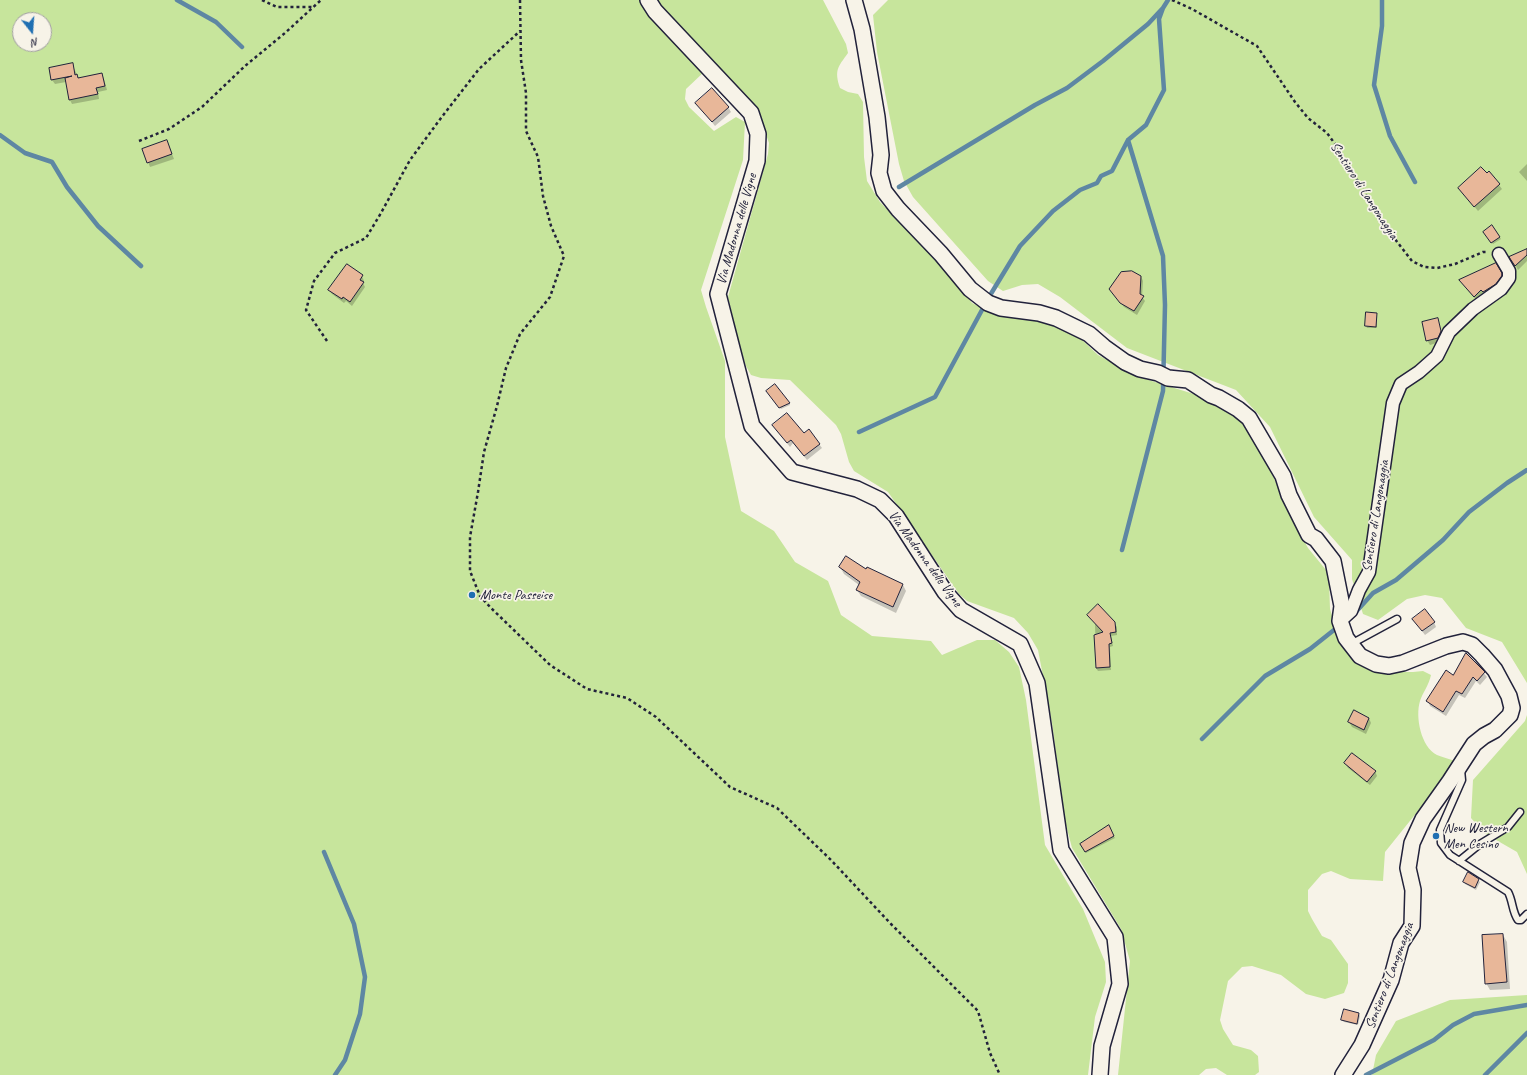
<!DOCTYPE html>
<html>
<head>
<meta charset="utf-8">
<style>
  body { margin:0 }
  #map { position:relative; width:1527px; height:1075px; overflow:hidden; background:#f7f3e8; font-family:Caveat,sans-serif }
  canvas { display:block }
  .north { position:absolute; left:12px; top:12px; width:40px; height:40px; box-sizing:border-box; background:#f7f3e8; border:1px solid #a29fa3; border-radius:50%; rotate:163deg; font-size:11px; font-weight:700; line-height:16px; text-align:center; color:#22223b }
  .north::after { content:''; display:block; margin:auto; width:14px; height:18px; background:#1f6fb2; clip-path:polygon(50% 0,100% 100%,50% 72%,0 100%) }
</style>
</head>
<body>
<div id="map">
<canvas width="1527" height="1075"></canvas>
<div class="north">N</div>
</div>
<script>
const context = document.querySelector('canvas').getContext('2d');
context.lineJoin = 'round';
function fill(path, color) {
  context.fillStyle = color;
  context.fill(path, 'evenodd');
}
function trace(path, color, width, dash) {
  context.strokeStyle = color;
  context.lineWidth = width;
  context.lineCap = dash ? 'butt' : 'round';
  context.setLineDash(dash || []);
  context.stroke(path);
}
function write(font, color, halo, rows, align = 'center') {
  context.font = font + ' Caveat,sans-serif';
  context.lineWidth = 3.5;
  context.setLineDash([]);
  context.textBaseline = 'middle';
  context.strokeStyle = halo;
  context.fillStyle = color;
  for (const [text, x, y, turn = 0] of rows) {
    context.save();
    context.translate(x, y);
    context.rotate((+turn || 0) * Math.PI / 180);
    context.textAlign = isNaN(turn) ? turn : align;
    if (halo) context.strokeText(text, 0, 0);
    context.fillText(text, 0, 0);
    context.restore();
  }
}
const green = new Path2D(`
  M0,0H642L704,72L686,89L685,99L689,107L714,131L736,117L745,122L743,160L701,290L706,307L725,361V437L741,511L774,531L795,562L828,581L841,615L872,636L931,641L942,655L977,640H995L1009,652L1019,667L1026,700L1045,845L1083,909L1105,962L1106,982L1095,1017L1088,1075H0ZM20,20H44V44H20Z
  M656,0H823L846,44L848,53C838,67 834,70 840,88L848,92L858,94L863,102L864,157L867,181L880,202L956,281L972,303L998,315L1036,319L1077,335L1098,355L1139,377L1197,395L1234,413L1250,430L1266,460L1290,515L1308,548L1326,570L1329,579L1330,609L1338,635L1383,672H1413L1423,671L1431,675C1429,685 1423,692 1420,701C1415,717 1421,747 1437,755C1442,757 1449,759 1455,761L1450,771L1385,852L1383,881L1350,879L1331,871L1322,874L1308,890V911L1312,919L1322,936L1331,940L1348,964V983L1344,993L1325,999L1306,994L1281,975L1252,966L1242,967L1228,981L1220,1020L1223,1029L1233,1045L1251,1050L1258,1056L1259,1072L1255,1075H1227L1216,1068L1206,1069L1199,1075H1118L1130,961L1121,929L1072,848L1065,821L1052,723L1038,650L1028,633L1014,618L967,601L959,594L888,492L854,471L849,462L841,434L836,425L790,380L761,378L751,375L746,366L740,347L728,297L768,154L769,143L756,106Z
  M888,0H1527V683L1502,642L1466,628L1442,598L1425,595L1407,599L1378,620L1363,614L1352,579V560L1314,517L1270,427L1236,390L1127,348L1060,297L1038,284L1022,285L1003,291L988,281L913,197L904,181L899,164L877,52L873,15Z
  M1527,715V874L1517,852L1484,833L1471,818L1473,780L1525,721Z
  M1527,995V1075H1372L1376,1055L1396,1021L1450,1000Z`);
const shadow = new Path2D(`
  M72,64L79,79L102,74L104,79L107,90L98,92L99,99L72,104L70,100L66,82L55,84L52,80L50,69Z
  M697,103L728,107L731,112L715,126Z
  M167,141L174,159L150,167L148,162Z
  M1527,164V181L1519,172Z
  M1489,172L1502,189L1478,211L1459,188Z
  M1492,226L1501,239L1493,244L1485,234Z
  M1527,250V261L1518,270L1511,257Z
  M1495,264L1504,280L1477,301L1460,281Z
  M362,276L364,281L363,283L365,287L352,306L346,301L344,303L332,294L329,290Z
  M1141,276L1143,281L1142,297L1145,301L1137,315L1124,307L1112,293Z
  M1377,314V328H1367L1366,326Z
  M1437,320L1443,337L1440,342L1430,345L1427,340Z
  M769,394L789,403L790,405L781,409Z
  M773,425L804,435L819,444L822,448L807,460L793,443L790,447Z
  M840,567L866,570L903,585L906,591L896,613L861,596L857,590L859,585L844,574Z
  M1434,622L1436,627L1425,635L1416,623Z
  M1114,623L1117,627V635L1111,636L1113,646L1110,647L1111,670L1098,671L1096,668L1095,624Z
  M1467,654L1487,677L1480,685L1476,681L1465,698L1459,695L1446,716L1430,706L1428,701L1453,676Z
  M1369,718L1371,723L1366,734L1352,727L1349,722Z
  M1345,763L1375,771L1377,776L1370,785L1348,768Z
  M1108,827L1115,838L1086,853L1081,845Z
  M1468,873L1480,882L1476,890L1465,884L1464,882Z
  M1503,935L1507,942L1510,989L1490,990L1486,983Z
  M1359,1014L1360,1016L1358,1025L1344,1022L1342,1020Z`);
const stream = new Path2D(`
  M177,0L216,22L242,47
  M1382,0V26L1374,85L1390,136L1415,182
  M0,135L25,153L52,162L67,187L98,226L141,266
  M899,187L1035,105L1067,88L1103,61L1148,24L1162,9
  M859,432L935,397L989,297L1020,246L1053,211L1080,190L1097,183L1101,176L1112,171L1128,140L1146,125L1164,90L1159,19L1163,8L1168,0
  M1122,550L1163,391L1165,305L1163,256L1128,140
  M1354,614L1373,593L1396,580L1443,540L1469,512L1507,483L1527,470
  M1202,739L1265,676L1310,649L1339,626
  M324,852L354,924L365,977L360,1014L345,1060L335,1075
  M1366,1075L1434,1040L1453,1025L1474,1014L1527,1005
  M1485,1075L1527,1033`);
const building = new Path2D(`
  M73,63L75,75L77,74L78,78L102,73L105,86L96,88L98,94L69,100L65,78L72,76L51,80L49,68Z
  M712,88L729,107L712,122L695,103Z
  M167,140L172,154L147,163L142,149Z
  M1481,167L1487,173L1489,171L1500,184L1474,207L1458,188Z
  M1492,225L1500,237L1491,243L1483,232Z
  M1527,249V255L1515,266L1509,257Z
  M1496,263L1502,273V276L1496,284L1483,292L1481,290L1474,297L1459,280Z
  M347,264L363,275L360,280L364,282L350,302L343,297L342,299L328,290Z
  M1132,271L1141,276L1140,294L1144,296L1134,311L1120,303L1109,289L1121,272Z
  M1366,312L1377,313L1376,327L1365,326Z
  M1438,318L1441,331L1438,338L1426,341L1422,322Z
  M775,384L790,403L779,408L766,391Z
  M787,413L804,433L809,429L820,444L804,456L791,440L787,443L772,425Z
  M846,556L866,569L867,567L903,584L893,607L856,590L860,582L839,567Z
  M1098,604L1115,622L1116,632L1110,633L1112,643L1109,644L1110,667L1096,668L1094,635L1103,632L1087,615Z
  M1425,609L1435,622L1422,631L1412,619Z
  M1466,653L1485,672L1477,681L1473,677L1462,694L1456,691L1443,712L1426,701L1446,670L1453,675Z
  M1354,710L1369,718L1364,730L1348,722Z
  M1352,753L1376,771L1367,782L1344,763Z
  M1109,825L1114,836L1085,852L1080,844Z
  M1468,872L1479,879L1475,888L1463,882Z
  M1503,934L1507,982L1485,984L1482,935Z
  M1344,1009L1359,1013L1357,1024L1341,1020Z`);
const path = new Path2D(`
  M262,0L277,7H314
  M520,0L521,60L526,93V131L538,157L543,196L551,226L564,256L550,297L520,334L506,368L497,406L484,452L478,492L470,537V571L480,596L491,608L550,665L587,689L627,698L656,717L730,787L777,808L831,860L891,924L978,1011L990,1053L1000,1075
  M1172,0L1192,9L1257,46L1295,102L1308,118L1327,133L1338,148L1384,225L1412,261L1424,267L1437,268L1455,264L1483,252H1487
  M139,141L169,129L202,107L245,66L285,33L321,0
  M327,341L306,310L314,281L335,253L366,238L381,213L410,160L441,118L479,69L520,31`);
const service = new Path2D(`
  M1351,644L1397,619
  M1461,770L1462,780L1440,830L1441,843L1450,855L1508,892C1513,901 1512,912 1518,920H1521L1527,914
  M1459,861L1480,844L1508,827L1520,812`);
const minor = new Path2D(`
  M1340,621L1351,611L1359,590L1369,572L1393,403L1401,384L1419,372L1437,356L1449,332L1473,309L1501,289L1509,278V271L1499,254`);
const tertiary = new Path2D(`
  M648,0L655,11L751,113L758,134L757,161L718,294L752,426L792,472L857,489L880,500L896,516L945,592L961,610L1020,644L1037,683L1061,850L1115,937L1120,984L1102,1046L1100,1075
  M854,0L862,29L877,117L881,155L879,173L884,191L898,209L941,254L970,289L988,303L1001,308L1039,313L1056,318L1089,334L1104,347L1125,362L1140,369L1158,373L1168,378L1188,380L1211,395L1219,398L1238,409L1249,418L1283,476L1289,495L1309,535L1316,539L1333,561L1342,606L1340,621L1346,638L1360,656L1376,664L1389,666L1403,663L1446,646L1463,642L1472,645L1482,655L1495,670L1509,696L1512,708L1510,715L1495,730L1484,736L1474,744L1450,781L1423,819L1412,843L1408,868L1413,890L1412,926L1401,943L1391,980L1362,1045L1343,1075`);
const markers = [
  [472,595,4,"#1f6fb2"],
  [1436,836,4,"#1f6fb2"]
];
const streetNames = [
  ["Sentiero di Langonaggia",1364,191,57],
  ["Via Madonna delle Vigne",737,229,-74],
  ["Sentiero di Langonaggia",1376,516,-81],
  ["Via Madonna delle Vigne",925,559,54],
  ["Sentiero di Langonaggia",1390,976,-69]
];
const poiNames = [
  ["Monte Passeise",480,595],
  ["New Western",1444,828],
  ["Men Cesino",1444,844]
];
fill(green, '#c7e59c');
fill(shadow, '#0003');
trace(stream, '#5e87a3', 4.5);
fill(building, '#e8b799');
trace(building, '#22223b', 1);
trace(service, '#22223b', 9);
trace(minor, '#22223b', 15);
trace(tertiary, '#22223b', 18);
trace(path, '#22223b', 2.5, [3, 3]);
trace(service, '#f7f3e8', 6);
trace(minor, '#f7f3e8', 12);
trace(tertiary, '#f7f3e8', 15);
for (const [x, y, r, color] of markers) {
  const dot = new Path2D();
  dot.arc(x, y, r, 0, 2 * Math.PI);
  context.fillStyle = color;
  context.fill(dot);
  trace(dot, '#f7f3e8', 1.5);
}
write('14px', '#22223b', '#f7f3e8', streetNames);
write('14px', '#22223b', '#f7f3e8', poiNames, 'left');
</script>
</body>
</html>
